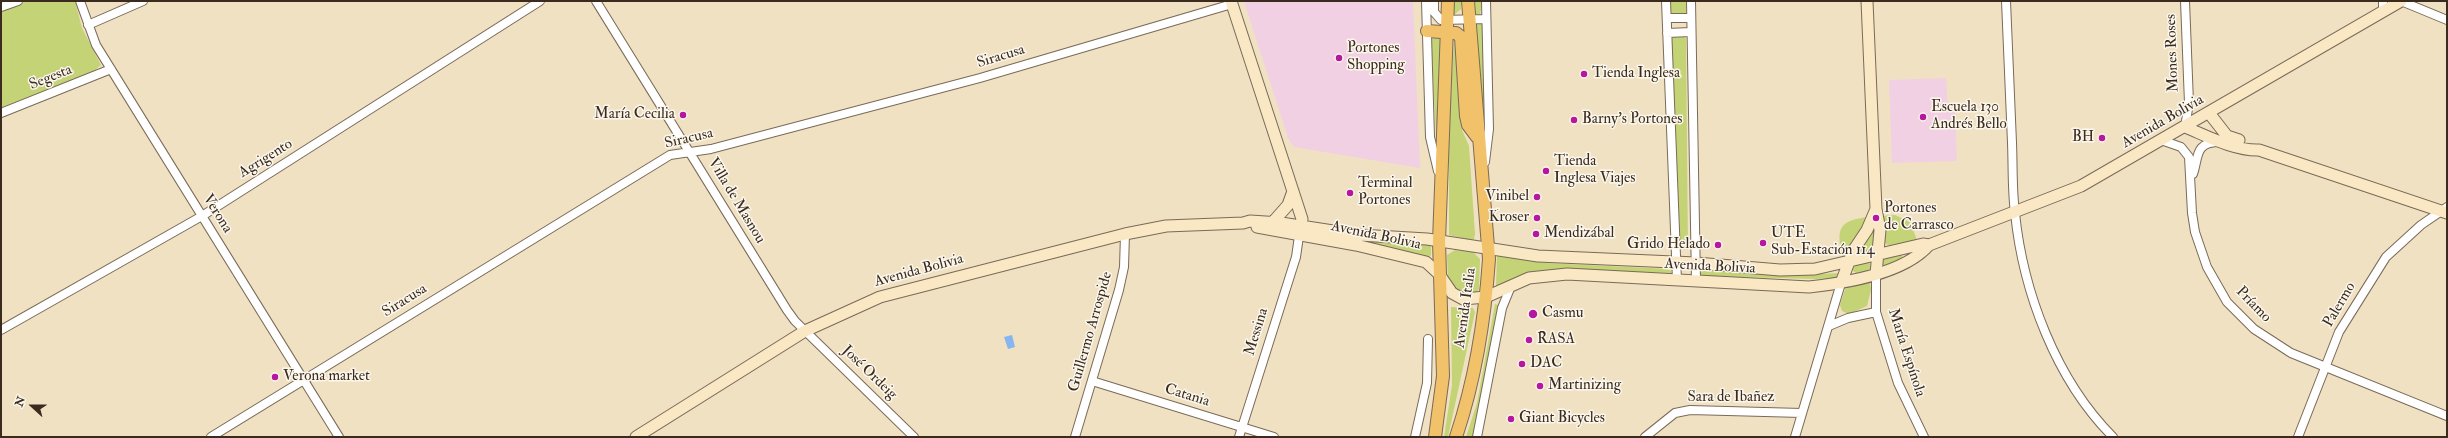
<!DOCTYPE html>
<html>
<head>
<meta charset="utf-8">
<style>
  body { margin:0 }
  #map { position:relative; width:2448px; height:438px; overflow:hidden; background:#f0e1c3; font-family:"IM FELL Double Pica",serif }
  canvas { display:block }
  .frame { position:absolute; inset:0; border:2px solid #3b2a1e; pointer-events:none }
  .north { position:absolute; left:12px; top:386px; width:40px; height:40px; -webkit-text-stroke:3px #fbf7ec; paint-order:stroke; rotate:291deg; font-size:11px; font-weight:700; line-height:16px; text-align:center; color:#3b2a1e }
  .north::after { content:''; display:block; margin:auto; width:14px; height:18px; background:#3b2a1e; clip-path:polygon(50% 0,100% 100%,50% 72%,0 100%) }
</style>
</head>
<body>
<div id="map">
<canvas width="2448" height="438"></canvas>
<div class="frame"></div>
<div class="north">N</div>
</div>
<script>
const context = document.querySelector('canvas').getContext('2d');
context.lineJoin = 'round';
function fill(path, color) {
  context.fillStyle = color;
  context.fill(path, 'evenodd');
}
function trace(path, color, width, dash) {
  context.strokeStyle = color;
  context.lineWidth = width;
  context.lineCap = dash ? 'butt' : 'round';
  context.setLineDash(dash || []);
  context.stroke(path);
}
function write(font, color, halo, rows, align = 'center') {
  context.font = font + ' "IM FELL Double Pica",serif';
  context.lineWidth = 3;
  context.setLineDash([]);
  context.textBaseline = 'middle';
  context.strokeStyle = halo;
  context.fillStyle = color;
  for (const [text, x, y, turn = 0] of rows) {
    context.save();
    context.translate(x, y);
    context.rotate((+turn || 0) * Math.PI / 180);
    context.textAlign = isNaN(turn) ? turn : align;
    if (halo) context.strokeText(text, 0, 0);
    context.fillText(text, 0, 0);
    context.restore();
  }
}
const built = new Path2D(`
  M1244,1H1413L1420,168L1294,147L1288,138Z
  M1946,78L1948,108H1955L1957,161L1892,163L1889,80Z`);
const green = new Path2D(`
  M26,1H75L82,28L101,65L94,71L1,110V11Z
  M1453,1H1461V9L1454,15Z
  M1475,1H1482L1480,16L1476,15Z
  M1668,1H1687L1686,13L1669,14Z
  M1482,22L1486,118L1484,119L1476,23Z
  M1443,36L1436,136L1431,39Z
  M1671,36H1684L1686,39L1688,250L1681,249L1669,40Z
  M1454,39L1462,130L1469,146L1475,234L1474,239L1470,240L1449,235V132Z
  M1895,215L1910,222L1917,240C1907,243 1892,251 1884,242L1883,216Z
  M1868,217L1867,222L1842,258C1837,229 1837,221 1868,217Z
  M1873,231H1875L1873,251L1858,256L1856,253Z
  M1313,232L1431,245V255L1429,257Z
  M1455,250L1473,252L1480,259L1479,289L1476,294L1461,295L1448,281L1447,255Z
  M1902,254V258L1885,266L1882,264L1883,259Z
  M1497,255L1546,263L1670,269L1672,273L1565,271L1496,287Z
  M1868,262L1871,265L1869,271L1857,274L1852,270L1854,266Z
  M1701,269L1778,276L1840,273L1838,278L1815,279L1702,276L1699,274Z
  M1870,281L1871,290L1867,306L1849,314L1842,311L1840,305L1845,289Z
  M1495,304L1498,305L1473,437H1466L1477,403Z
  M1451,307L1473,308L1475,312L1448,437H1444L1452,385Z`);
const water = new Path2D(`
  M1012,335L1015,347L1008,349L1004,337Z`);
const street = new Path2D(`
  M80,1L96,45L339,437
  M596,1L787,310L795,321L914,437
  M1426,1L1430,137L1438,171
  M1434,1V12L1441,20L1486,19
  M1666,1L1677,281
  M1691,1L1696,281
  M2006,1C2008,48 2010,96 2012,143C2013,167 2012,190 2015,213C2023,292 2056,380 2113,437
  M2383,1V12
  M2401,1L2447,20
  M1,7L18,1
  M1667,18H1691
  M88,25L143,1
  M1667,33L1691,32
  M1,113L111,69
  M2185,127L2189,103L2185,1
  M2161,140L2181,147L2189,157L2192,213L2195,232L2207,267L2227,302L2254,329L2291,353L2447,416
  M1485,162L1489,129L1486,1
  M2193,174C2199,157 2194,142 2220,142
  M1876,274V312L1898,383L1924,437
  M1829,326L1848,318L1876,312
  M1,330L202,216L540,1
  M1092,381L1274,437
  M211,437L670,155L711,149L980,78L1232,4
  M1075,437L1119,290L1124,267L1125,234
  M1239,437L1296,257L1299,236
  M1415,437L1427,383L1428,339
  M1477,437L1502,308L1511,286
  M1645,437L1675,413L1690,410L1802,413
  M1795,437L1841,283
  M2298,437L2339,332L2386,257L2421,225L2447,207`);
const secondary = new Path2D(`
  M1231,1L1302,219L1300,231
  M1867,1L1876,209L1880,230L1876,274
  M2209,113L2227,136L2239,140
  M2185,127C2207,136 2235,151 2259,150L2447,213
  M1273,222L1288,205L1293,191
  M1257,227L1356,245L1426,262L1439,274L1452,293L1463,299L1486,297L1529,278L1567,274L1809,287C1845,283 1904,274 1929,245L2081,186L2401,1
  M1841,283L1853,251L1867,230L1876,209
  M636,437L805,331L880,297L1125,234L1166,226L1243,223L1250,221L1281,223L1359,235L1427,239L1538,256L1696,263L1780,270L1815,269L1923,244L1929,245`);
const primary = new Path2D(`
  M1427,31L1456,33L1461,37L1466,116L1468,125L1477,137
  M1435,437L1443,376L1439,241L1448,1
  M1456,437C1475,380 1485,319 1489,259L1468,1`);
const markers = [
  [1339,58,4,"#b5179e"],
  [1584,74,4,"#b5179e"],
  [683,115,4,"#b5179e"],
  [1923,117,4,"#b5179e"],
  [1574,120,4,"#b5179e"],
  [2102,138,4,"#b5179e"],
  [1546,171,4,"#b5179e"],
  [1350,193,4,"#b5179e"],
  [1537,197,4,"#b5179e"],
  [1537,218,4,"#b5179e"],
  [1876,218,4,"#b5179e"],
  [1536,234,4,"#b5179e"],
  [1763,243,4,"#b5179e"],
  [1718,245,4,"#b5179e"],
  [1533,314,5,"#b5179e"],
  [1529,340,4,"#b5179e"],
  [1522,364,4,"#b5179e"],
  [275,377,4,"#b5179e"],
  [1540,386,4,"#b5179e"],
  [1511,419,4,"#b5179e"]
];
const poiNames = [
  ["Portones",1347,49],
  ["Shopping",1347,66],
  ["Tienda Inglesa",1592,74],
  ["Escuela 130",1931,108],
  ["Andrés Bello",1931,125],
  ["María Cecilia",675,115,"right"],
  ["Barny's Portones",1582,120],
  ["BH",2094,138,"right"],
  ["Tienda",1554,162],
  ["Inglesa Viajes",1554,179],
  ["Terminal",1358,184],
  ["Portones",1358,201],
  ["Vinibel",1529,197,"right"],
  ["Portones",1884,209],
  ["de Carrasco",1884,226],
  ["Kroser",1529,218,"right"],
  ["Mendizábal",1544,234],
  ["UTE",1771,234],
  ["Sub-Estación 114",1771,251],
  ["Grido Helado",1710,245,"right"],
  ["Casmu",1542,314],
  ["RASA",1537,340],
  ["DAC",1530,364],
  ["Verona market",283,377],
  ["Martinizing",1548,386],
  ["Giant Bicycles",1519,419]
];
const streetNames = [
  ["Mones Roses",2173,53,-92],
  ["Siracusa",1001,57,-17],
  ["Segesta",51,78,-22],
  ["Avenida Bolivia",2163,122,-30],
  ["Siracusa",689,139,-13],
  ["Agrigento",266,159,-32],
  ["Villa de Masnou",736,201,59],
  ["Verona",217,214,58],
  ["Avenida Bolivia",1376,236,12],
  ["Avenida Bolivia",1710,267,3],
  ["Avenida Bolivia",919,271,-15],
  ["Siracusa",405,301,-32],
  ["Príamo",2253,305,46],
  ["Palermo",2340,305,-60],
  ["Avenida Italia",1466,308,-82],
  ["Guillermo Arrospide",1091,332,-74],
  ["Messina",1257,332,-73],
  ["María Espínola",1906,353,72],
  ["José Ordeig",869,373,44],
  ["Catania",1187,396,17],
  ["Sara de Ibañez",1731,398]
];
fill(built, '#f1d0e3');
fill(green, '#c3d375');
fill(water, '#85b6f1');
trace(street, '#7a6a58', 10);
trace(secondary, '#7a6a58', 13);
trace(primary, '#7a6a58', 14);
trace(street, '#fff', 8);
trace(secondary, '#fae7c3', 11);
trace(primary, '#f2c26a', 12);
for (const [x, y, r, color] of markers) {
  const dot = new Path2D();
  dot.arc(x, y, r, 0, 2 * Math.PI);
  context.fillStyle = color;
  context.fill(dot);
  trace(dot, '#fbf7ec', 1.5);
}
write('15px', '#3b2a1e', '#fbf7ec', poiNames, 'left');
write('15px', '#3b2a1e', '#fbf7ec', streetNames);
</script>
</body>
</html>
